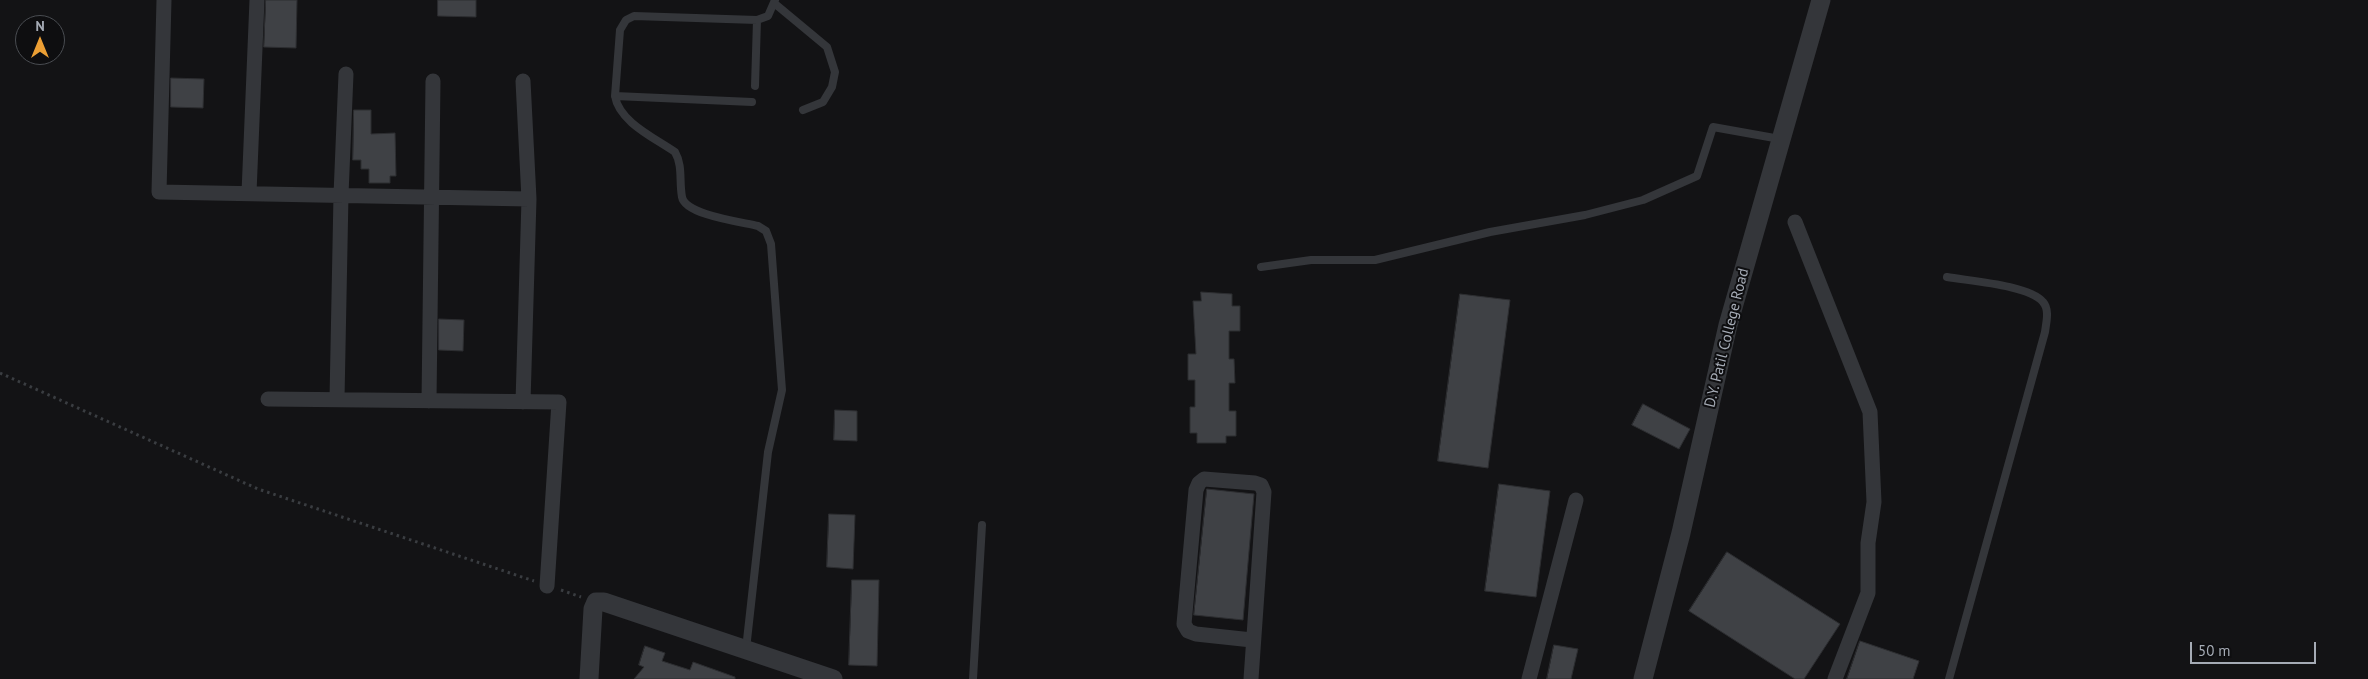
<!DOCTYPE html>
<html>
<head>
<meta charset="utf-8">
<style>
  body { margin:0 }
  #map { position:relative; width:2368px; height:679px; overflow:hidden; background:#131315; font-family:"PT Sans",sans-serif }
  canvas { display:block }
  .north { position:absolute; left:15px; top:15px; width:50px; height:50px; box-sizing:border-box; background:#0e0e10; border:1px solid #4a4d52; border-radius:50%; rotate:0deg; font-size:14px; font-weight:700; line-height:20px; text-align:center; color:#a5abb5 }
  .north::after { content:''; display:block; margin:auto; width:18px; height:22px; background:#ec9f34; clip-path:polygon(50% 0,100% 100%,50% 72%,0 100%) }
  .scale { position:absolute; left:2190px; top:642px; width:126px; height:22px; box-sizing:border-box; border:2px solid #a5abb5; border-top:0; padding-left:6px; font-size:15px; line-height:18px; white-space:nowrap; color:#a5abb5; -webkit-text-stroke:4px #0e0e10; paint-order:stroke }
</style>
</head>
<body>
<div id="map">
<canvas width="2368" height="679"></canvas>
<div class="north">N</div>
<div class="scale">50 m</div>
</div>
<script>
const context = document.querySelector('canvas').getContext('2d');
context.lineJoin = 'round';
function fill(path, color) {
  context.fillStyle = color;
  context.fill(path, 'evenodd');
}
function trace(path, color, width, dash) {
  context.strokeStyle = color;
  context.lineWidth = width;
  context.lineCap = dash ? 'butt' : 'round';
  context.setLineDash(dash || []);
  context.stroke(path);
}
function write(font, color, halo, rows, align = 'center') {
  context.font = font + ' "PT Sans",sans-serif';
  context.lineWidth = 4;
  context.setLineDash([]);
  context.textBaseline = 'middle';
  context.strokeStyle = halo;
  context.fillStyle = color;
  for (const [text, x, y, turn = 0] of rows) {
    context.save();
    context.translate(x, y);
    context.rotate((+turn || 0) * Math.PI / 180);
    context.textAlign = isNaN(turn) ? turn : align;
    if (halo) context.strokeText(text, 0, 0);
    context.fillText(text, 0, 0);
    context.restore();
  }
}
const building = new Path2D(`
  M266,0H297L296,48L264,47Z
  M438,0H476V17L438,16Z
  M171,78L204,79L203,108L171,107Z
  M354,110H371V134L395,133L396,176H390V183H369V169H361V160H353Z
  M1201,292L1232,294V306H1240V331H1229V359H1234L1235,383H1229V411H1236V436H1226V443H1197V433H1190V407H1195V380H1188V354H1196L1193,301H1201Z
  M1460,294L1510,300L1488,468L1438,461Z
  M439,319L464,320L463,351L439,350Z
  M1643,404L1690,429L1679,449L1632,425Z
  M835,410L857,411V441L834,440Z
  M1499,484L1550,491L1536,597L1485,591Z
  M1207,489L1254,494L1243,620L1194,615Z
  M829,514L855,515L853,569L827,567Z
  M1727,552L1840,624L1804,679H1795L1689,611Z
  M852,580H879L877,666L849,665Z
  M1860,641L1919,661L1913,679H1847Z
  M1554,645L1578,649L1571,679H1547Z
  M645,646L665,653L662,661L690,670L693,662L735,677V679H634L644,667L639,665Z`);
const path = new Path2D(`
  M0,373L258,489L534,581
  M561,590L581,597`);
const service = new Path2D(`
  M774,3L827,47L835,72L832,87L823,102L803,110
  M755,86L757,20
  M615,96L752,102
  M1261,267L1311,260H1375L1490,232L1585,215L1643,200L1697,176L1713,127L1780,139
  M1947,277C1969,281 2029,285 2043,302C2050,310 2046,323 2045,332L1949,679
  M746,649L768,452L782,390L771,244L766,231L758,226C742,222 685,215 682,197C679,181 683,166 675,152C655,138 619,122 615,96L620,30L626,20L634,16L757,20L768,16L775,0
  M973,679L982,525`);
const minor = new Path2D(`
  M164,0L159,192L529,199L523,402
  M523,81L529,199
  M249,193L257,0
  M1795,222L1870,412L1874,502L1868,543V593L1835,679
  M268,399L559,402L547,586
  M337,399L341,195L346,74
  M429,401L433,81
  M1251,679L1264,492L1261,485L1255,483L1204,479L1199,483L1196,490L1184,624L1188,631L1196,634L1252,640
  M1529,679L1576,500`);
const tertiary = new Path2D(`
  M589,679L593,609L596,602H604L833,679
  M1643,679L1681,533L1728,325L1821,0`);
const streetNames = [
  ["D.Y. Patil College Road",1727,338,-76]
];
fill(building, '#3f4145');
trace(building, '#2d2e31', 1);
trace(path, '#3a3d41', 3, [2.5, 4]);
trace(service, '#34363a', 8);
trace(minor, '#34363a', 15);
trace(tertiary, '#34363a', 19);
write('15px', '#a5abb5', '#0e0e10', streetNames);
</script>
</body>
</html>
